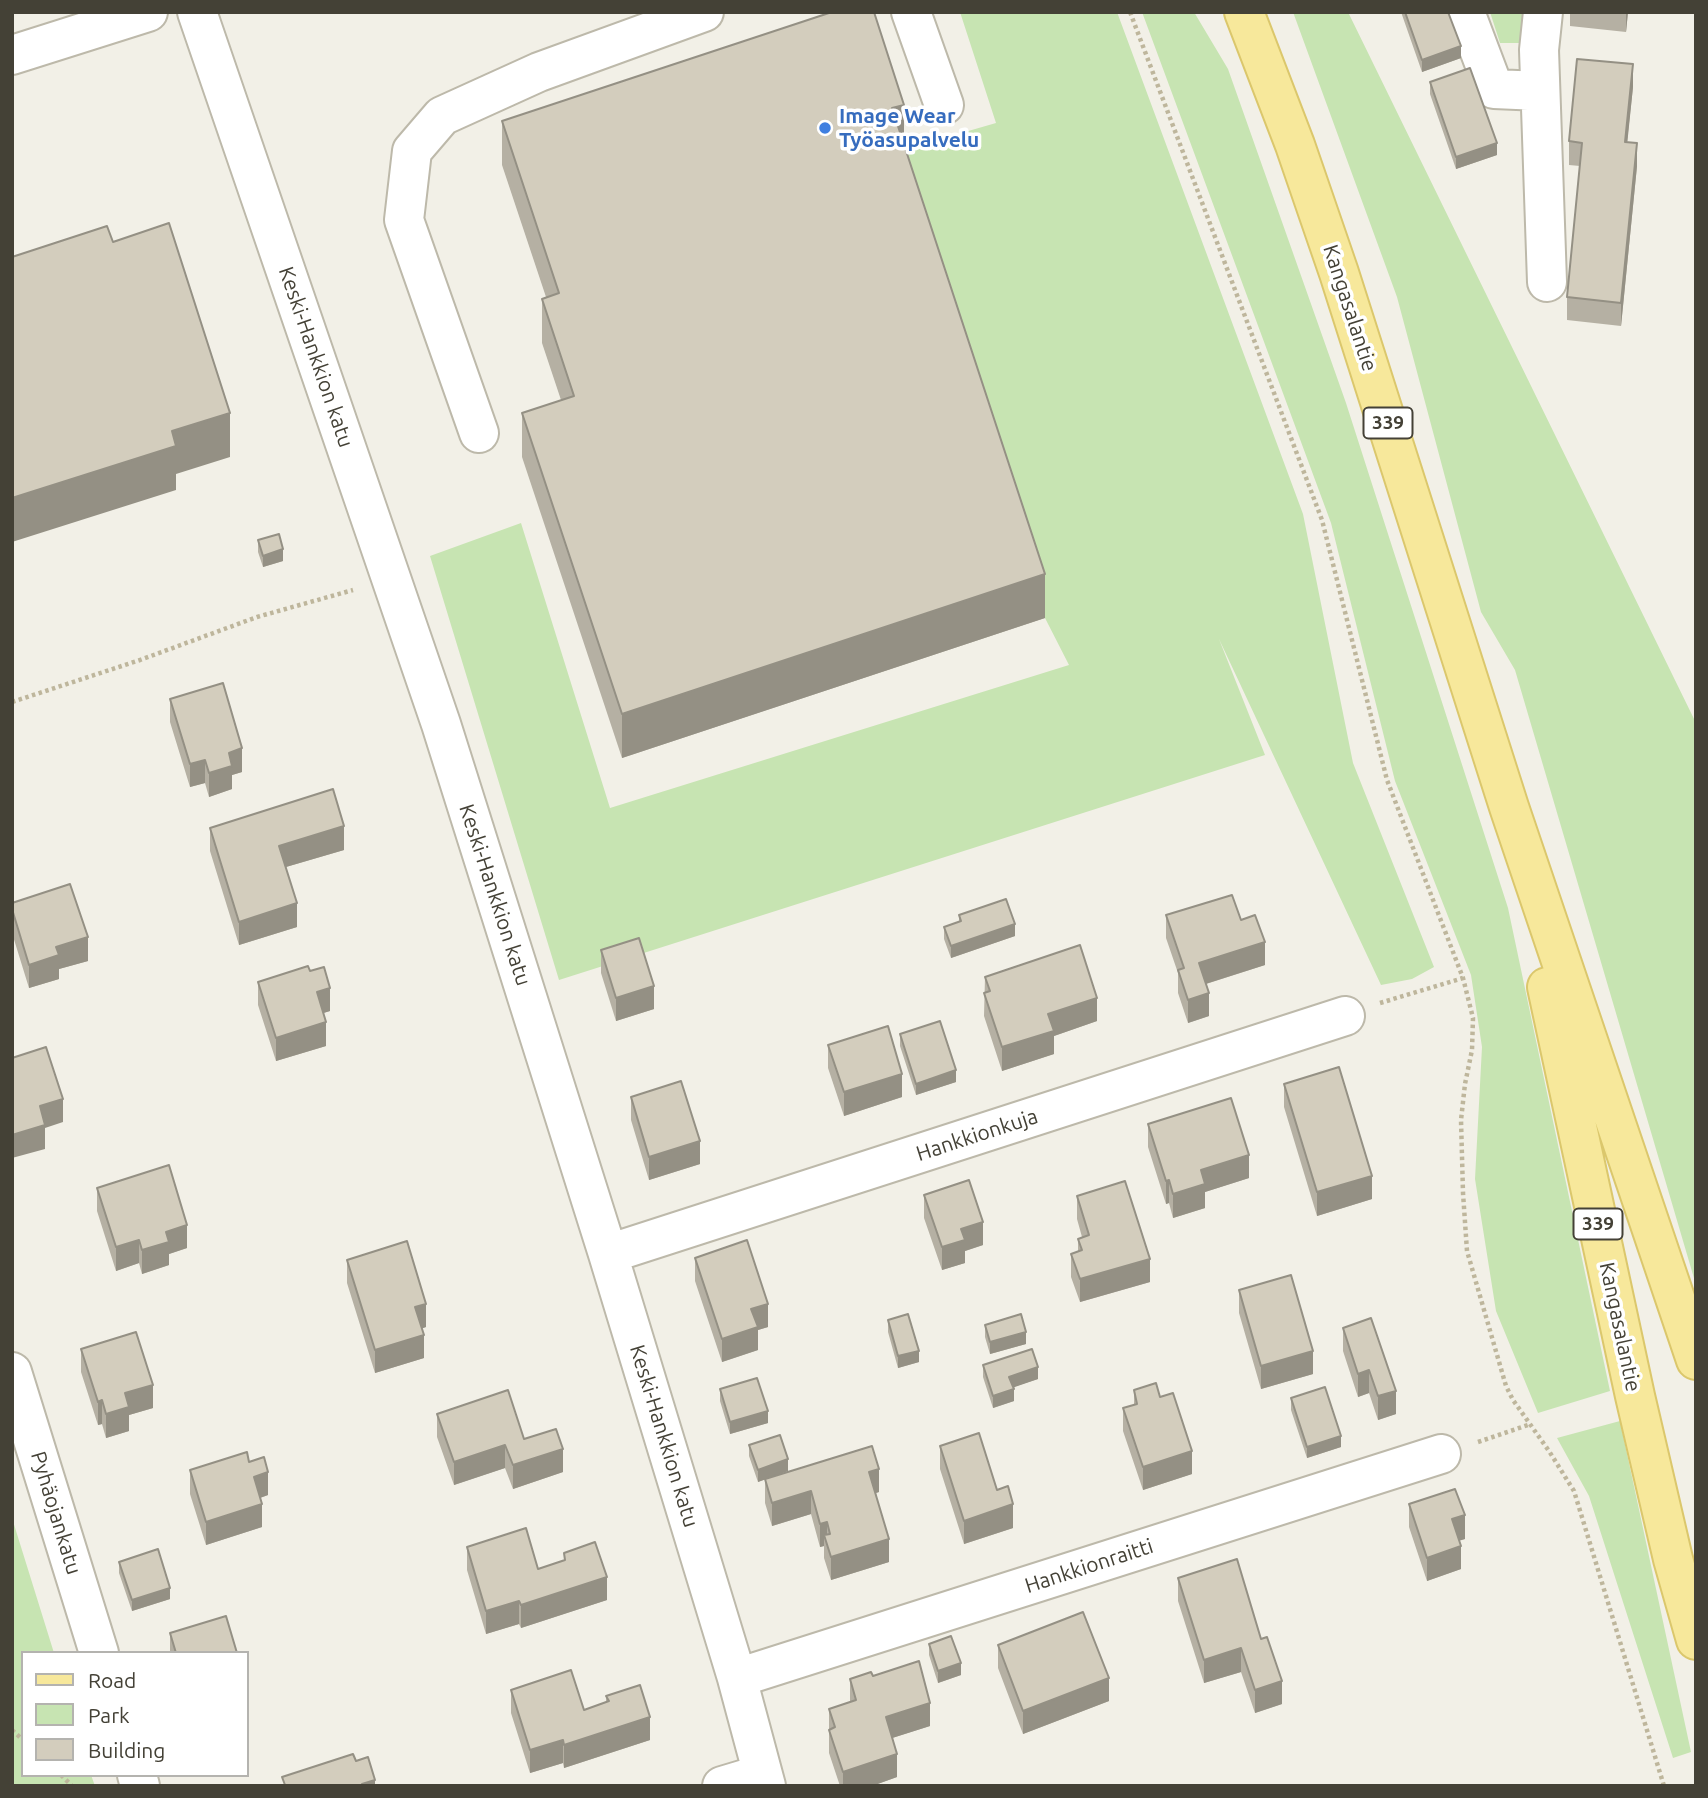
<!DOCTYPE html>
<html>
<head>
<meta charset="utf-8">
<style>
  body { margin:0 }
  #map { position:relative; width:1708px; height:1798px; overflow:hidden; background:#f2f0e7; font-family:Ubuntu,sans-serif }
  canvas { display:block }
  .frame { position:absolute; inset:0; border:14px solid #444136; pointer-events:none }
  .legend { position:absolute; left:21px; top:1651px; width:228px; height:126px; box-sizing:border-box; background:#fff; border:2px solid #b4b3af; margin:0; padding:9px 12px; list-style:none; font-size:21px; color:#444136 }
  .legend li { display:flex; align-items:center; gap:14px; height:35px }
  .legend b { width:35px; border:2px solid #b4b3af }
</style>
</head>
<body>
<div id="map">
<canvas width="1708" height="1798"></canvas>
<div class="frame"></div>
<ul class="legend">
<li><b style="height:9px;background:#f7e89b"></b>Road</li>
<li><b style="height:19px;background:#c7e4b2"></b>Park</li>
<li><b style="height:19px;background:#d3cdbd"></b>Building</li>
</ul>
</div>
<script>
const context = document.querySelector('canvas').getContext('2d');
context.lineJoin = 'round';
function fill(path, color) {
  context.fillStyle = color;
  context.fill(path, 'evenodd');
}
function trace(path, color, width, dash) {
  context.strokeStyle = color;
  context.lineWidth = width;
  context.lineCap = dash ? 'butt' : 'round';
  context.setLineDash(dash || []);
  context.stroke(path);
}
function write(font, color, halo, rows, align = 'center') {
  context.font = font + ' Ubuntu,sans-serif';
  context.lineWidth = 7;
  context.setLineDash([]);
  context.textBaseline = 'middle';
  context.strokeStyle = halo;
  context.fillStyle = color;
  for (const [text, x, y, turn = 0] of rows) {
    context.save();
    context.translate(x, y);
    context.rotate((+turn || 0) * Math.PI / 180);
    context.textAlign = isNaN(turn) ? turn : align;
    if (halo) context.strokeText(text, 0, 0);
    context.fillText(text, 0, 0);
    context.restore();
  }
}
const green = new Path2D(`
  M960,12H1117L1303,514L1353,763L1434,967L1412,979L1381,985L1219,639L1265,755L559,980L430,556L521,523L610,808L1069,665L1045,618L892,153L996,123Z
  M1142,12H1194L1228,69L1346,403L1508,908L1610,1391L1538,1413L1496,1311L1475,1179L1482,1047L1471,975L1395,781L1331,523Z
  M1293,12H1348L1696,723V1285L1515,670L1481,612L1397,297Z
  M1490,12H1525L1523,43H1500Z
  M1620,1421L1691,1752L1673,1758L1589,1496L1557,1438Z
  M12,1518L54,1653H23V1775H91L95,1786H12Z`);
const path = new Path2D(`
  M1130,12L1322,520L1387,780L1463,978L1473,1018L1472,1050L1465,1084L1461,1120L1463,1193L1467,1251L1506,1386L1513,1400L1549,1451L1574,1491L1664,1786
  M12,702L140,660L257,617L353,590
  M1380,1003L1463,978
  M1478,1442L1531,1424
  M12,1730L23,1740
  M61,1775L72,1786`);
const minor = new Path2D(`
  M197,12L441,724L608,1254L737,1678L766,1786
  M911,12L944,105
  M1465,12L1494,89L1540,91
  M1543,12L1539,50L1547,282
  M12,55L148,12
  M479,433L404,220L412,151L442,116L539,72L704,12
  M608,1254L1345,1016
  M12,1372L99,1653
  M737,1678L1441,1454
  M137,1775L140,1786
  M722,1786L762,1774`);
const major = new Path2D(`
  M1244,12L1295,145L1339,273L1509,807L1696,1360
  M1547,987L1635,1396L1673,1559L1696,1640`);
const wall = new Path2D(`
  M1401,12H1448L1461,58L1422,72Z
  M1570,12H1628L1626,32L1570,26Z
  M1430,82L1497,155L1456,169L1430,94Z
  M1633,87L1627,142L1637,166L1621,326L1567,320V297L1580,166L1569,165V141Z
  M502,121L904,145L1045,618L622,758L522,457V413L561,400L542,343V299L546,297L502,165Z
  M258,540L283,561L263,567L258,552Z
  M170,699L242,772L232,775V789L209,797L205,783L190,787L170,722Z
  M210,828L344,850L286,867L297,927L239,945L210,851Z
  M12,903L88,961L59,969V979L29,988L12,933Z
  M959,915L1015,936L951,958L944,939V927L959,922Z
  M1166,915L1241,920L1265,965L1206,984L1209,1016L1188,1023L1178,993V973L1166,938Z
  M601,950L654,1009L616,1021L601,973Z
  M985,977L1097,1021L1054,1036V1054L1002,1071L984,1016Z
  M258,982L330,1011L323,1013L326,1046L276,1061L258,1005Z
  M900,1034L956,1082L916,1095L900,1046Z
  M828,1045L902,1097L844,1116L828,1068Z
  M1284,1084L1372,1199L1317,1216L1284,1107Z
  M631,1097L700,1164L649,1180L631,1120Z
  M1148,1124L1249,1178L1205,1192V1208L1173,1218L1169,1203L1166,1204L1148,1147Z
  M97,1188L187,1248L169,1254V1265L142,1274L139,1263L116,1271L97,1211Z
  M924,1195L983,1245L965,1251V1263L942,1270L924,1218Z
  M1077,1196L1150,1282L1080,1302L1071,1277V1254L1078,1252V1239L1082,1237L1077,1219Z
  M695,1258L768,1327L758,1330V1350L722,1362L695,1281Z
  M347,1260L426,1327L422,1328L424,1358L375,1373L347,1283Z
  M1239,1290L1313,1374L1261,1389L1239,1313Z
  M888,1320L919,1362L898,1368L888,1332Z
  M985,1325L1026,1344L990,1354L985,1337Z
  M1343,1328L1396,1414L1378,1420L1369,1393L1358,1397L1343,1351Z
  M81,1349L153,1408L129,1415V1431L106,1438L102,1424L98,1425L81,1372Z
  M983,1365L1038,1379L1013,1387L1014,1401L993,1408L983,1377Z
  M720,1389L768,1423L730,1434L720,1401Z
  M1134,1390L1160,1397L1192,1474L1143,1490L1123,1431V1408L1134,1405Z
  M1291,1398L1341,1447L1307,1458L1291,1410Z
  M437,1414L524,1439L563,1472L513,1489L505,1468L454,1485L437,1437Z
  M749,1445L788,1471L758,1482L749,1456Z
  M940,1446L1013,1528L964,1544L940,1469Z
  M190,1470L268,1495L260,1498L262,1527L206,1545L190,1494Z
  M765,1479L879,1492L876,1493L889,1562L831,1580L824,1558V1546L820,1547L811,1514L772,1526L765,1503Z
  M1409,1504L1465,1539L1459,1540L1461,1569L1427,1581L1409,1527Z
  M467,1547L538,1569L564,1561V1553L607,1600L521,1628L519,1624L486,1634L467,1570Z
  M119,1562L170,1599L132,1611L119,1573Z
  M1178,1578L1261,1639L1282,1704L1255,1713L1241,1672L1204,1683L1178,1601Z
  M170,1633L237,1653H170Z
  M929,1644L961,1675L938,1683L929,1655Z
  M998,1645L1109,1701L1023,1734L998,1668Z
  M873,1676L930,1726L892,1738L897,1777L872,1786H840L829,1753V1709L850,1702V1679Z
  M511,1690L584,1710L606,1702V1696L650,1740L564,1768L563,1763L530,1773L511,1713Z`);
const shadedWall = new Path2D(`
  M1626,12H1628L1626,32Z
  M1461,46V58L1422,72V60Z
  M1633,64V87L1625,165V142Z
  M904,105V149L892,108Z
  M1497,143V155L1456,169V157Z
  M1637,143V166L1621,326V303Z
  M230,413V457L176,474V490L12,542V498L172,431Z
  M283,549V561L263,567V556Z
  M1045,574V618L622,758V714Z
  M242,748V772L232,775V789L209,797V773L229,753Z
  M205,760V783L190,787V764Z
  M344,826V850L279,869V846Z
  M297,903V927L239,945V922Z
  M1015,924V936L951,958V946Z
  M88,937V961L59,969V979L29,988V965L56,947Z
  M1265,942V965L1199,986V963Z
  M654,986V1009L616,1021V998Z
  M330,988V1011L317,1015V992Z
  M1209,993V1016L1188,1023V1000Z
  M1097,998V1021L1054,1036V1054L1002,1071V1047L1048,1014Z
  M326,1022V1046L276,1061V1038Z
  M956,1070V1082L916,1095V1084Z
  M902,1074V1097L844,1116V1092Z
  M63,1099V1122L45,1128V1149L12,1158V1135L40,1106Z
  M700,1141V1164L649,1180V1157Z
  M1249,1155V1178L1205,1192V1208L1173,1218V1194L1201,1170Z
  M1372,1176V1199L1317,1216V1192Z
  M1169,1180V1203L1166,1204V1181Z
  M983,1222V1245L965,1251V1263L942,1270V1247L961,1229Z
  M187,1225V1248L169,1254V1265L142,1274V1250L166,1232Z
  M139,1240V1263L116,1271V1247Z
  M1150,1259V1282L1080,1302V1279Z
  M426,1304V1327L415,1331V1307Z
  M768,1304V1327L758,1330V1350L722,1362V1339L751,1309Z
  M1026,1332V1344L990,1354V1342Z
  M424,1335V1358L375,1373V1350Z
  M919,1351V1362L898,1368V1356Z
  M1313,1351V1374L1261,1389V1366Z
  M1038,1367V1379L1009,1389V1377Z
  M1369,1370V1393L1358,1397V1374Z
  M153,1385V1408L129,1415V1431L106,1438V1414L125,1393Z
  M1014,1389V1401L993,1408V1396Z
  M1396,1391V1414L1378,1420V1396Z
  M102,1400V1424L98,1425V1402Z
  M768,1411V1423L730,1434V1422Z
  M1341,1436V1447L1307,1458V1447Z
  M505,1445V1468L454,1485V1462Z
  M563,1449V1472L513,1489V1465Z
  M1192,1451V1474L1143,1490V1467Z
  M788,1459V1471L758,1482V1470Z
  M879,1469V1492L869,1495V1472Z
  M268,1472V1495L254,1500V1477Z
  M811,1491V1514L772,1526V1503Z
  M262,1504V1527L206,1545V1522Z
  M1013,1504V1528L964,1544V1521Z
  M1465,1515V1539L1452,1543V1519Z
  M827,1522V1543L824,1535V1546L820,1547V1524Z
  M889,1539V1562L831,1580V1557Z
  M1461,1546V1569L1427,1581V1558Z
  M607,1577V1600L521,1628V1605Z
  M170,1588V1599L132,1611V1600Z
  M519,1601V1624L486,1634V1611Z
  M1241,1648V1672L1204,1683V1660Z
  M961,1663V1675L938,1683V1671Z
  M1109,1678V1701L1023,1734V1711Z
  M1282,1681V1704L1255,1713V1690Z
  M930,1703V1726L886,1740V1717Z
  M650,1717V1740L564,1768V1745Z
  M563,1740V1763L530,1773V1750Z
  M897,1754V1777L872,1786H843V1772Z
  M375,1780V1786H362V1784Z`);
const building = new Path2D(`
  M832,12H874L904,105L892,108L1045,574L622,714L522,413L574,396L542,299L559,293L502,121Z
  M1405,12H1448L1461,46L1422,60Z
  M1577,59L1633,64L1625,142L1637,143L1621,303L1567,297L1582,143L1569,141Z
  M1470,68L1497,143L1456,157L1430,82Z
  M169,223L230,413L172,431L176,446L12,498V257L107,226L113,242Z
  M279,534L283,549L263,556L258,540Z
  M223,683L242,748L229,753L232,766L209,773L205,760L190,764L170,699Z
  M333,789L344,826L279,846L297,903L239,922L210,828Z
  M70,884L88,937L56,947L59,955L29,965L12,909V903Z
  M1232,895L1241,920L1255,915L1265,942L1199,963L1209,993L1188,1000L1178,970L1184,968L1166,915Z
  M1006,899L1015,924L951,946L944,927L961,921L959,915Z
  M639,938L654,986L616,998L601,950Z
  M1080,945L1097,998L1048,1014L1054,1031L1002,1047L984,993L990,991L985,977Z
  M308,966L310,971L324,967L330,988L317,992L326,1022L276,1038L258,982Z
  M940,1021L956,1070L916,1084L900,1034Z
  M888,1026L902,1074L844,1092L828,1045Z
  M46,1047L63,1099L40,1106L45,1125L12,1135V1058Z
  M1339,1067L1372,1176L1317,1192L1284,1084Z
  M681,1081L700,1141L649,1157L631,1097Z
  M1231,1098L1249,1155L1201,1170L1205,1184L1173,1194L1169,1180L1166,1181L1148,1124Z
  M169,1165L187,1225L166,1232L169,1242L142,1250L139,1240L116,1247L97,1188Z
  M969,1180L983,1222L961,1229L965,1240L942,1247L924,1195Z
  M1125,1181L1150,1259L1080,1279L1071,1254L1082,1250L1078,1239L1089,1235L1077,1196Z
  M747,1240L768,1304L751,1309L758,1327L722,1339L695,1258Z
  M407,1241L426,1304L415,1307L424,1335L375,1350L347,1260Z
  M1291,1275L1313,1351L1261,1366L1239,1290Z
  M908,1314L919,1351L898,1356L888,1320Z
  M1021,1314L1026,1332L990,1342L985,1325Z
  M1371,1318L1396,1391L1378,1396L1369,1370L1358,1374L1343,1328Z
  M136,1332L153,1385L125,1393L129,1407L106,1414L102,1400L98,1402L81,1349Z
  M1032,1349L1038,1367L1009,1377L1014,1389L993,1396L983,1365Z
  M757,1378L768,1411L730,1422L720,1389Z
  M1156,1383L1160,1397L1173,1393L1192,1451L1143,1467L1123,1408L1137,1404L1134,1390Z
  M1325,1387L1341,1436L1307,1447L1291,1398Z
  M508,1390L524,1439L556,1429L563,1449L513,1465L505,1445L454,1462L437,1414Z
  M979,1433L997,1490L1008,1486L1013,1504L964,1521L940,1446Z
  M780,1435L788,1459L758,1470L749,1445Z
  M872,1446L879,1469L869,1472L889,1539L831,1557L824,1535L830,1534L827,1522L820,1524L811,1491L772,1503L765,1479Z
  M247,1452L249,1462L264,1457L268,1472L254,1477L262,1504L206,1522L190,1470Z
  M1455,1489L1465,1515L1452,1519L1461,1546L1427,1558L1409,1504Z
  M526,1528L538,1569L565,1560L564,1553L595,1542L607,1577L521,1605L519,1601L486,1611L467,1547Z
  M158,1549L170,1588L132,1600L119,1562Z
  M1237,1559L1261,1639L1267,1637L1282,1681L1255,1690L1241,1648L1204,1660L1178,1578Z
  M1083,1612L1109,1678L1023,1711L998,1645Z
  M226,1616L237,1653H176L170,1633Z
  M951,1636L961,1663L938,1671L929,1644Z
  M919,1661L930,1703L886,1717L897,1754L843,1772L829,1730L835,1727L829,1709L856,1700L850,1679L871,1672L873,1676Z
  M571,1670L584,1710L609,1701L606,1696L640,1685L650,1717L564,1745L563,1740L530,1750L511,1690Z
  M353,1754L356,1761L368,1757L375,1780L362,1784L363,1786H283L285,1785L282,1777Z`);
const markers = [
  [825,128,7,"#3f7fe0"]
];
const shields = [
  [1388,423,49],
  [1598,1224,49]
];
const shieldNames = [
  ["339",1388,423],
  ["339",1598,1224]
];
const shopNames = [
  ["Image Wear",839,116],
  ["Työasupalvelu",839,140]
];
const streetNames = [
  ["Kangasalantie",1350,308,72],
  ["Keski-Hankkion katu",316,357,71],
  ["Keski-Hankkion katu",495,895,72],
  ["Hankkionkuja",977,1135,-18],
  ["Kangasalantie",1620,1327,78],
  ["Keski-Hankkion katu",664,1436,73],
  ["Pyhäojankatu",56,1513,73],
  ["Hankkionraitti",1089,1566,-18]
];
fill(green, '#c7e4b2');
trace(minor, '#bdb9aa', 42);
trace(major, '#dbc76c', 42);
trace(path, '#beb69c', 4.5, [3.5, 3.5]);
trace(minor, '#fff', 38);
trace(major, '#f7e89b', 38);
fill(wall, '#b5b0a3');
fill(shadedWall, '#949084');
fill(building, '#d3cdbd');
trace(building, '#949084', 2);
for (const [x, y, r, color] of markers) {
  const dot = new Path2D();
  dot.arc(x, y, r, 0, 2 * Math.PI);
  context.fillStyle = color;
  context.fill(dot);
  trace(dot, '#fff', 2.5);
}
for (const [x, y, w] of shields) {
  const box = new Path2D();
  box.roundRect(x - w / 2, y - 15.5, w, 31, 5);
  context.fillStyle = '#fff';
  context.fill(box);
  trace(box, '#444136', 2);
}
write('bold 19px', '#444136', null, shieldNames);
write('bold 21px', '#366cbe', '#fff', shopNames, 'left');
write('21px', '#444136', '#fff', streetNames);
</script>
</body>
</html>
